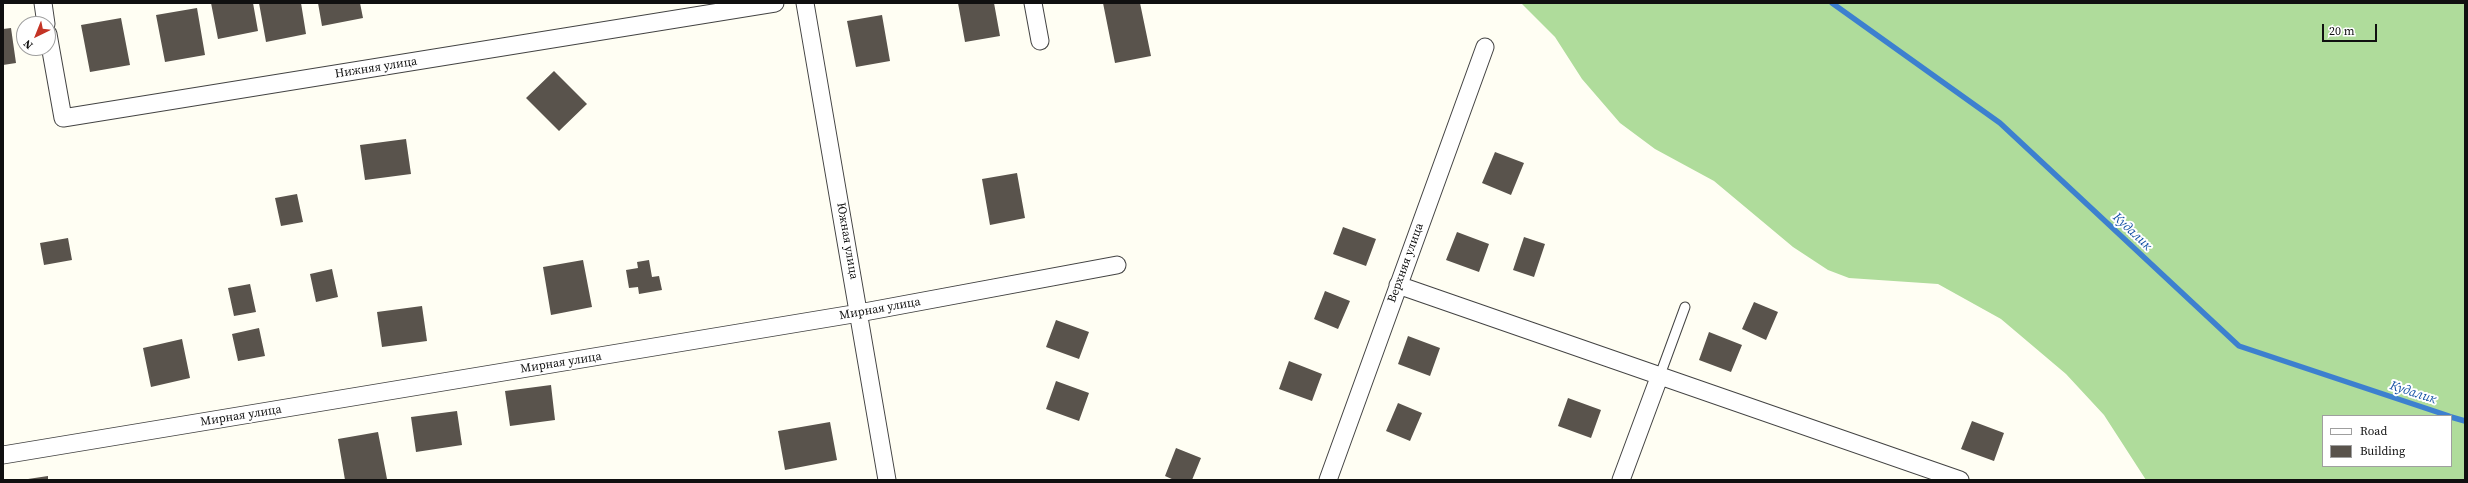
<!DOCTYPE html>
<html>
<head>
<meta charset="utf-8">
<style>
  body { margin:0 }
  #map { position:relative; width:2468px; height:483px; overflow:hidden; background:#fffef3; font-family:"Source Serif 4",serif }
  canvas { display:block }
  .frame { position:absolute; inset:0; border:4px solid #101010; pointer-events:none }
  .legend { position:absolute; left:2322px; top:415px; width:130px; height:52px; box-sizing:border-box; background:#fff; border:1px solid #9f9f9f; margin:0; padding:5px 7px; list-style:none; font-size:12px; color:#101010 }
  .legend li { display:flex; align-items:center; gap:8px; height:20px }
  .legend b { width:20px; border:1px solid #9f9f9f }
  .north { position:absolute; left:16px; top:16px; width:40px; height:40px; box-sizing:border-box; background:#fff; border:1px solid #9f9f9f; border-radius:50%; rotate:223deg; font-size:11px; font-weight:700; line-height:16px; text-align:center; color:#101010 }
  .north::after { content:''; display:block; margin:auto; width:14px; height:18px; background:#c43425; clip-path:polygon(50% 0,100% 100%,50% 72%,0 100%) }
  .scale { position:absolute; left:2322px; top:24px; width:55px; height:18px; box-sizing:border-box; border:2px solid #101010; border-top:0; padding-left:5px; font-size:12px; line-height:14px; white-space:nowrap; color:#101010; -webkit-text-stroke:3px #fff; paint-order:stroke }
</style>
</head>
<body>
<div id="map">
<canvas width="2468" height="483"></canvas>
<div class="frame"></div>
<ul class="legend">
<li><b style="height:5px;background:#fff"></b>Road</li>
<li><b style="height:11px;background:#59534c"></b>Building</li>
</ul>
<div class="north">N</div>
<div class="scale">20 m</div>
</div>
<script>
const context = document.querySelector('canvas').getContext('2d');
context.lineJoin = 'round';
function fill(path, color) {
  context.fillStyle = color;
  context.fill(path, 'evenodd');
}
function trace(path, color, width, dash) {
  context.strokeStyle = color;
  context.lineWidth = width;
  context.lineCap = dash ? 'butt' : 'round';
  context.setLineDash(dash || []);
  context.stroke(path);
}
function write(font, color, halo, rows, align = 'center') {
  context.font = font + ' "Source Serif 4",serif';
  context.lineWidth = 4;
  context.setLineDash([]);
  context.textBaseline = 'middle';
  context.strokeStyle = halo;
  context.fillStyle = color;
  for (const [text, x, y, turn = 0] of rows) {
    context.save();
    context.translate(x, y);
    context.rotate((+turn || 0) * Math.PI / 180);
    context.textAlign = isNaN(turn) ? turn : align;
    if (halo) context.strokeText(text, 0, 0);
    context.fillText(text, 0, 0);
    context.restore();
  }
}
const forest = new Path2D(`
  M1521,3H2465V480H2146L2104,415L2066,374L2001,319L1938,284L1849,278L1828,270L1793,247L1714,181L1655,149L1620,123L1582,79L1555,37ZM2323,416H2451V466H2323Z`);
const stream = new Path2D(`
  M1832,3L2000,123L2239,346L2449,416
  M2451,417L2465,421`);
const building = new Path2D(`
  M211,3H253L258,31L218,39Z
  M259,3H301L306,34L266,42Z
  M318,3H360L363,18L322,26Z
  M958,3H994L1000,36L965,42Z
  M1103,3H1140L1151,56L1115,63Z
  M197,8L205,55L165,62L156,15Z
  M882,15L890,61L856,67L847,21Z
  M121,18L130,65L90,72L81,25Z
  M11,28L16,63L3,65V29Z
  M554,71L587,104L559,131L526,98Z
  M406,139L411,174L365,180L360,145Z
  M1495,152L1524,163L1511,195L1482,183Z
  M1017,173L1025,218L990,225L982,179Z
  M297,194L303,222L281,226L275,198Z
  M1343,227L1376,239L1366,266L1333,254Z
  M1457,232L1489,244L1479,272L1446,260Z
  M1524,237L1545,244L1534,277L1513,270Z
  M68,238L72,260L44,265L40,243Z
  M583,260L592,307L551,315L543,267Z
  M649,260L652,277L659,276L662,290L639,294L638,287L629,288L626,270L638,268L637,262Z
  M332,269L338,297L316,302L310,274Z
  M250,284L256,312L234,316L228,288Z
  M1325,291L1350,301L1338,329L1314,319Z
  M1754,302L1778,312L1766,340L1742,329Z
  M422,306L427,341L382,347L377,312Z
  M1056,320L1089,332L1079,359L1046,347Z
  M259,328L265,356L238,361L232,334Z
  M1709,332L1742,345L1731,372L1699,360Z
  M1408,336L1440,348L1430,376L1398,364Z
  M182,339L190,378L151,387L143,348Z
  M1289,361L1322,374L1312,401L1279,389Z
  M1056,381L1089,393L1079,421L1046,409Z
  M551,385L555,420L510,426L505,391Z
  M1568,398L1601,410L1591,438L1558,426Z
  M1398,403L1422,413L1410,441L1386,431Z
  M457,411L462,445L416,452L411,417Z
  M1972,421L2004,433L1994,461L1961,449Z
  M830,422L837,460L785,470L778,431Z
  M378,432L387,479L345,480L338,439Z
  M1176,448L1201,458L1192,480H1174L1165,476Z
  M48,476V480H28V479Z`);
const service = new Path2D(`
  M1660,375L1685,307`);
const minor = new Path2D(`
  M43,3L46,24
  M805,3L887,480
  M1033,3L1040,41
  M48,34L63,118L775,3
  M1398,285L1960,480
  M3,455L859,313L1117,265
  M1328,480L1485,47
  M1621,480L1660,375`);
const streetNames = [
  ["Нижняя улица",376,68,-9],
  ["Южная улица",847,241,80],
  ["Верхняя улица",1406,263,-70],
  ["Мирная улица",880,309,-10],
  ["Мирная улица",561,363,-9],
  ["Мирная улица",241,416,-9]
];
const waterNames = [
  ["Кудалик",2132,232,43],
  ["Кудалик",2413,393,18]
];
fill(forest, '#afdc9b');
trace(stream, '#3d80cf', 5.5);
fill(building, '#59534c');
trace(service, '#434343', 11);
trace(minor, '#434343', 19);
trace(service, '#fff', 9);
trace(minor, '#fff', 17);
write('12px', '#101010', '#fff', streetNames);
write('italic 13px', '#1653a5', '#fff', waterNames);
</script>
</body>
</html>
